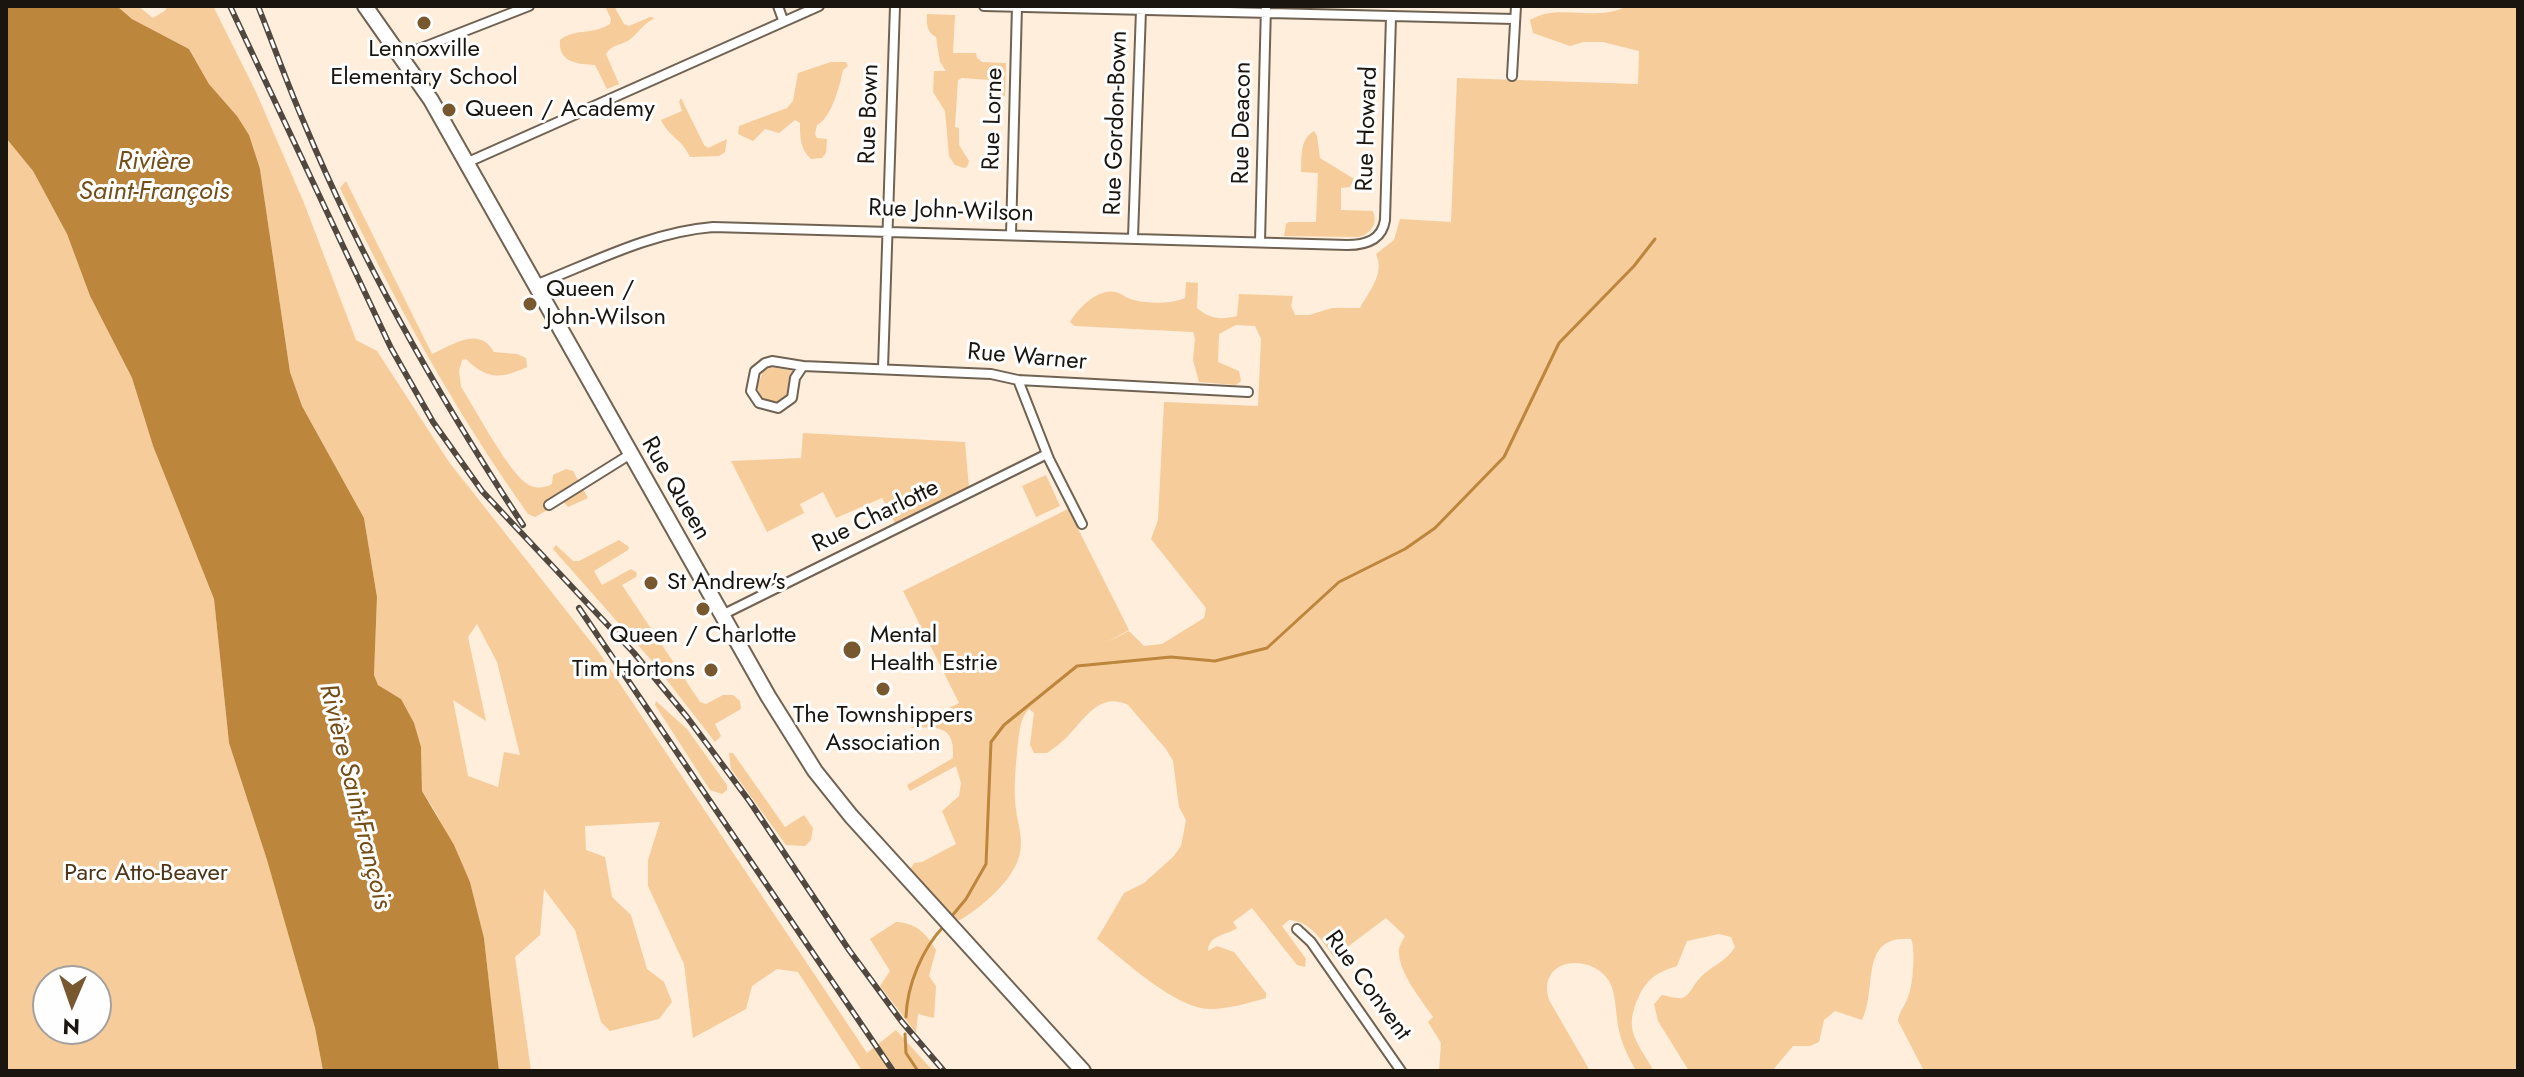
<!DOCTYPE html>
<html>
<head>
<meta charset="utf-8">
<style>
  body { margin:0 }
  #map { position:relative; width:2524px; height:1077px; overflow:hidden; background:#feeedb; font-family:Jost,sans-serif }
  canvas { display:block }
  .frame { position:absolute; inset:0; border:8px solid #1a150f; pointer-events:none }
  .north { position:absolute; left:32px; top:965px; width:80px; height:80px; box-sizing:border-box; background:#fefefe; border:2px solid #a3a19e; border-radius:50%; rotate:182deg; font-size:22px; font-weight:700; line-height:32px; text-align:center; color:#1a150f }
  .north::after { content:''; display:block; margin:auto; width:28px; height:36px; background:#78582e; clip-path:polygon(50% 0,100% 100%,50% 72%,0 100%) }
</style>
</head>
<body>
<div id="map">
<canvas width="2524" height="1077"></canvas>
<div class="frame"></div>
<div class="north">N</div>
</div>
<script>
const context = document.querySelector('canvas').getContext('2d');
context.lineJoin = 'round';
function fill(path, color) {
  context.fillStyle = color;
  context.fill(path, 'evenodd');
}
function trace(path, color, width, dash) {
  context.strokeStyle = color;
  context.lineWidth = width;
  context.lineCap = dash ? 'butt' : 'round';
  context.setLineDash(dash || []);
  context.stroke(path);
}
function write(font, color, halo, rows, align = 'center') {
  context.font = font + ' Jost,sans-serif';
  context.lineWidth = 6;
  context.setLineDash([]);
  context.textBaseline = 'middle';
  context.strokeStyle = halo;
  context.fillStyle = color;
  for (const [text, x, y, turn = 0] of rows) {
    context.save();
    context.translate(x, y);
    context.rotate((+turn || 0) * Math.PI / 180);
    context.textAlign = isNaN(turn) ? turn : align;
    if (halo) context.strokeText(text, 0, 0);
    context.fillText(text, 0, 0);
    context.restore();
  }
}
const green = new Path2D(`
  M117,6H138L153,18L166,10V6H213L256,92L304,203L356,340L377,351L449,462L598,651L867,1053L896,1030L933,1071H862L798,972L777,969L752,986L746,1009L693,1038L684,964L648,886V860L660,822L585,826L586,850L605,857L612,897L631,915L647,969L664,982L672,1002L659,1019L610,1031L601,1022L575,930L544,889L540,935L515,957L531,1071H499L484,938L470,882L436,813L422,791L421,747L401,699L378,685L374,675L377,597L364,518L302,406L290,372L260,169L237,116L209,84L189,49L132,19ZM477,624L497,662L520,755L504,752L498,787L468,776L453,700L486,721L468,637Z
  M605,6H614L624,24L629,26L650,17L655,18C642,24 639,33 629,40C620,46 612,44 606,54L619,84L607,89L595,65C578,64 558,63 560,40C575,28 594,35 610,24L611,19Z
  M1627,6H2518V1071H1924L1898,1021C1899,1011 1905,1006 1908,997C1913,986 1916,949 1911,939C1858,935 1878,988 1862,1020L1835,1011L1824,1020L1819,1042L1810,1046H1793L1772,1071H1689L1658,1021L1654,1004L1662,995C1668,996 1677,999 1682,998C1690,996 1694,983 1700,978C1712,965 1725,963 1735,947L1731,937L1719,934L1687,941L1677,966C1659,972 1648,977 1639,996C1623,1030 1636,1040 1654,1071H1636C1629,1058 1622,1045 1619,1030C1615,1015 1617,995 1609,981C1591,952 1536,958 1549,1000L1590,1071H1439L1441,1043L1428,1022L1433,1017C1421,999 1401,976 1399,954C1398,947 1402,942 1405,936L1386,918L1334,957C1322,941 1311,921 1289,920L1282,926L1306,959L1305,967L1297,965L1252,908L1233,922L1237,928C1226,936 1209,934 1208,951L1217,946L1234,952L1266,993V998C1249,1003 1228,1009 1210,1009C1176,1009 1124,960 1097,939L1124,893L1144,883L1173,857L1181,846L1186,820L1179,807L1173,761L1166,749L1128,705C1099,691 1084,720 1067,737C1061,743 1054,748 1047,753H1034L1030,745L1034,713L1029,709C1020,718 1020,729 1018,742C1016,764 1013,788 1016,810C1018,825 1023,837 1020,853C1015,879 982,907 960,920L954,919L910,870L914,863L922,862L956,844L942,811L959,796L961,783L956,766L910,791L907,785L953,758C955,724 937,727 910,728L959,703L903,591L1068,509L1129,630L1105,643L1129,631L1144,646L1162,644L1204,618L1206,608L1151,539L1158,520L1164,402L1258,406L1261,339L1255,326L1236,325L1219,334L1218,362L1239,371L1241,381L1236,385L1199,382L1193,360L1195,339L1193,332L1075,326L1070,322C1078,308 1098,288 1116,292C1123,294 1127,299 1134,300C1148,304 1171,304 1185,298L1186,282L1198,283L1197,308C1210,319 1220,320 1237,316L1239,294L1293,296L1291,306L1295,315H1309L1332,308H1360C1369,291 1385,274 1376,254L1394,240L1400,219L1451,222L1457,78L1638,84L1639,51L1603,42H1583L1570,46L1533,33L1530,20C1559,2 1597,23 1627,6Z
  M927,14L955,15L953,53H976L977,58L982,62L1006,63L1005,95L1001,101L995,100L990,80L962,78L958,80L955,127L959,128V145L969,161L967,167L964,168L955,165L949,156L945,111L933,92L934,71H946L940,62L936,37C926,31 927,25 927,14Z
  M831,62H846L848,66L843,70C840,85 831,119 817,125L815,134L817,138L827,139L826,153L822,158L811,159C800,149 800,138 800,123L795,120L779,133L765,129L753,141L738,134L739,126L787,108L793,101L798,73Z
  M681,98L704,145L708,148L727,139L725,152L719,156L690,157C682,139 669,137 661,120L682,111L679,102Z
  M1314,131L1317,136L1320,158L1354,179L1350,187L1341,188V210L1373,211C1378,224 1371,233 1359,237L1284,236L1286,224L1289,222H1316L1318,173L1301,172C1302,157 1299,140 1314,131Z
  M6,138L33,171L67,234L90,296L132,378L153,446L214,599L229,743L267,860L315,1028L323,1071H6ZM48,981H96V1029H48Z
  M346,181L432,354C452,345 479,325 494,352L517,354L526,358L527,367C501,379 487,380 466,359L462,360L459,371L461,387C475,408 509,474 529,485C537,489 545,488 552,484L553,475L566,469L573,471L588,498L568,507L563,501L535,517L528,514C455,411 395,302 340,188Z
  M771,367L793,371C788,384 793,398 776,403L761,397L757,387L763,372Z
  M803,433L965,442L969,488L895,523L882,498L836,518L823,492L800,504L804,513L767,532L731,461L801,458Z
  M1046,475L1060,506L1036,517L1022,486Z
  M619,540L629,547L628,550L594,571L602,585L631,569L637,573L636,577L622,585L700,702L706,704L723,695H733L740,701L741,709L715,724L721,736L715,742L652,661L553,549L556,545L573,561H579Z
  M656,701L687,729L727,785V790L722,794L710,790L655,705Z
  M729,753H733L785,827L804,815L813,828L811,840L805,846L786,845L731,769Z
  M896,922C916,923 926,933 936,950L929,976L936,986L934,1018L918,1014L916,1033L880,986L890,971L870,939Z`);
const water = new Path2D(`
  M6,6H117L132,19L189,49L209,84L237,116L249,135L260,169L290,372L302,406L364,518L377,597L374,675L378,685L401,699L414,723L421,747L422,791L454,845L470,882L484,938L499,1071H323L315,1028L267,860L229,743L214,599L153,446L132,378L90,296L67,234L33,171L6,138Z`);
const stream = new Path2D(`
  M951,917L966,899L986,864L991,742L1004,725L1077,666L1171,657L1215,661L1267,648L1339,582L1405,549L1435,528L1504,457L1559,343L1634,266L1655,239
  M906,1017C907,985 922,949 944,926
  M905,1034L906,1053L918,1071`);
const street = new Path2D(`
  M778,6L783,20
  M984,6L1514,19
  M401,56L529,6
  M1512,76L1516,6
  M466,163L819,6
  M1011,234L1017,6
  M1133,237L1141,10
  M1260,241L1266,6
  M535,285C592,263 650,232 713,227L1347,245C1366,245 1382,240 1385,220L1391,17
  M772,361L803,366L795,378L792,398L778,408L759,403L751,391L755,371L765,363Z
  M803,366L991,374L1018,380L1248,392
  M883,368L895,6
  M1018,380L1049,459L1082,524
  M549,505L629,455
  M722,615L1047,454
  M1297,929L1311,942L1401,1071`);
const primary = new Path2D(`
  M365,6L431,100L768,696L815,771L851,816L1083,1071`);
const rail = new Path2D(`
  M230,6L391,348L433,422L482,491L634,653L687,717L750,802L849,950L902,1022L944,1071
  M258,6C274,46 288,86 305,125C363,264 440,399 523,525
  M579,608L893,1071`);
const markers = [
  [424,23,8,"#78582e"],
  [449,110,8,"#78582e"],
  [530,304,8,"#78582e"],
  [651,583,8,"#78582e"],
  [703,609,8,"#78582e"],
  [852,650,10,"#78582e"],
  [711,670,8,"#78582e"],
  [883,689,8,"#78582e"]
];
const poiNames = [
  ["Lennoxville",424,50,"center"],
  ["Elementary School",424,78,"center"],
  ["Queen / Academy",465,110],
  ["Queen /",546,290],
  ["John-Wilson",546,318],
  ["St Andrew's",667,583],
  ["Queen / Charlotte",703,636,"center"],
  ["Mental",870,636],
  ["Health Estrie",870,664],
  ["Tim Hortons",695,670,"right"],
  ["The Townshippers",883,716,"center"],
  ["Association",883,744,"center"]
];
const streetNames = [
  ["Rue Bown",870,114,-88],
  ["Rue Lorne",994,119,-88],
  ["Rue Gordon-Bown",1117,123,-88],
  ["Rue Deacon",1243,123,-89],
  ["Rue Howard",1368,129,-88],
  ["Rue John-Wilson",951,212,2],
  ["Rue Warner",1027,358,5],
  ["Rue Queen",675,489,60],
  ["Rue Charlotte",876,517,-26],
  ["Rue Convent",1367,986,54]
];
const parkNames = [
  ["Parc Atto-Beaver",146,874]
];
const waterNames = [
  ["Rivière",154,163],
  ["Saint-François",154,193],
  ["Rivière Saint-François",354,797,76]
];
fill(green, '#f6cc9a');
fill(water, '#bc863d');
trace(stream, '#bc863d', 3);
trace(street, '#716353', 12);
trace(primary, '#716353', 18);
trace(street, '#fff', 8);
trace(primary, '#fff', 14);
trace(rail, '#514940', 6);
trace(rail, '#fefefe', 3, [9]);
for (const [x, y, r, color] of markers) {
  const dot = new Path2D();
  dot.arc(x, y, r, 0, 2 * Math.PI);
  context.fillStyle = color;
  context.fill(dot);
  trace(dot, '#fefefe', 3);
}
write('24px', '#1a150f', '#fefefe', poiNames, 'left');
write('24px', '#1a150f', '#fefefe', streetNames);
write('24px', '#4d3617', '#fefefe', parkNames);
write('italic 26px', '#744e19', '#fefefe', waterNames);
</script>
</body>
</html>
